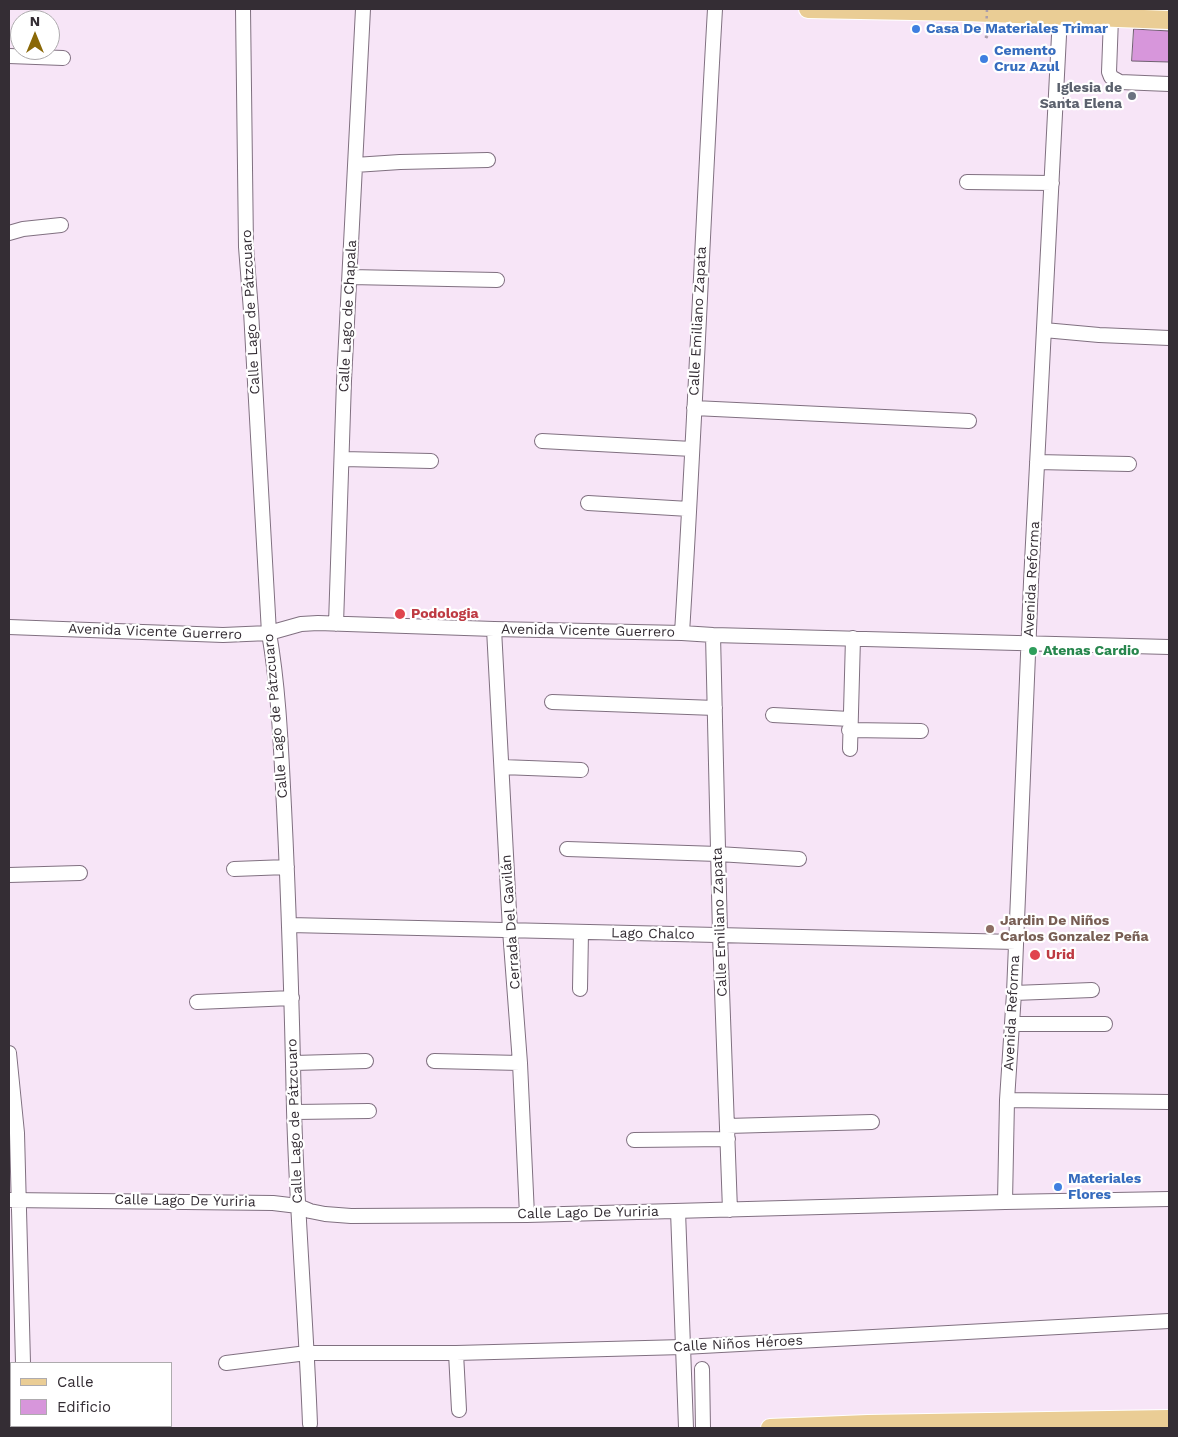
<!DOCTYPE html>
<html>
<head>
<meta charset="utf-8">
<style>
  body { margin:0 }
  #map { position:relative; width:1178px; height:1437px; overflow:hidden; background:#f7e5f7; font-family:"Work Sans",sans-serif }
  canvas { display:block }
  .frame { position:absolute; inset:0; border:10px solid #342d34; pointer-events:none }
  .legend { position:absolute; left:10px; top:1362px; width:162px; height:65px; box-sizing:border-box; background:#fff; border:1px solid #aeabae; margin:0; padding:6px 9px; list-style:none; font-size:15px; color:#342d34 }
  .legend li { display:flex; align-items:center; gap:10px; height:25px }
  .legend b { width:25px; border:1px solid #aeabae }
  .north { position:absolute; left:10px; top:10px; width:50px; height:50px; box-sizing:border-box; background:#fff; border:1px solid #aeabae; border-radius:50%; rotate:0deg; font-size:14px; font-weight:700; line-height:20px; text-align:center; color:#342d34 }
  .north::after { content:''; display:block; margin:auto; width:18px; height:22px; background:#8a6807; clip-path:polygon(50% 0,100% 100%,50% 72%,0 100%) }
</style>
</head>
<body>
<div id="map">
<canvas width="1178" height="1437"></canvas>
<div class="frame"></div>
<ul class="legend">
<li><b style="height:6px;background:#eacd95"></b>Calle</li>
<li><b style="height:14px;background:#d796db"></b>Edificio</li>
</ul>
<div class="north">N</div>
</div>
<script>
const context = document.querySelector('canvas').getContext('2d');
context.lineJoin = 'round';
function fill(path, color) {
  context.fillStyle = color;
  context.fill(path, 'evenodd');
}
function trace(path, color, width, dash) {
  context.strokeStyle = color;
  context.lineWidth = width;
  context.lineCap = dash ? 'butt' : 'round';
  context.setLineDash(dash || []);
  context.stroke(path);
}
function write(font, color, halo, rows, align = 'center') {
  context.font = font + ' "Work Sans",sans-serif';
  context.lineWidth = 4.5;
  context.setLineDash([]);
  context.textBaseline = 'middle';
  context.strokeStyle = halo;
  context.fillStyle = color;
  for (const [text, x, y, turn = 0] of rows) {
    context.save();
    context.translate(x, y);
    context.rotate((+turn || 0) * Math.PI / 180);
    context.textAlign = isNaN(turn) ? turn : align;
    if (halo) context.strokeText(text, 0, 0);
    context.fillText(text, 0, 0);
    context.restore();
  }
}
const building = new Path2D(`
  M1134,29L1169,31V62L1132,61Z`);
const path = new Path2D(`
  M986,38L993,28`);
const minor = new Path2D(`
  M243,9L246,247L251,311L269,633C279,690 281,749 284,807C289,908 292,1009 294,1110C297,1215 306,1319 310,1424
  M1111,18L1109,72L1111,77L1120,82L1169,84
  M9,56L63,58
  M355,165L400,162L488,160
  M967,182L1052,183
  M9,233L23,229L61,225
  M350,277L497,280
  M1044,330L1099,335L1169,338
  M694,408L969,421
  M542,441L692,449
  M343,459L431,461
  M1037,462L1129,464
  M588,503L689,509
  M336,624L344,381L363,9
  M9,627L223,635L269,633L301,624L318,623L494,629L682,633L713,635L1169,647
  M494,629L510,930L520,1063L527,1215
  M682,633C695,425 703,217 715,9
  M713,635L720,935L730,1210
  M552,702L715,708
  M773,715L850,719
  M849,730L921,731
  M850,749L853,638
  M502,767L581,770
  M567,849L718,854L799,859
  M234,869L287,867
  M9,875L80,873
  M290,925L1016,942
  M580,989L581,932
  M1014,993L1092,990
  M197,1002L292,998
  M1012,1024H1105
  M9,1053L17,1133L23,1363
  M434,1061L520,1063
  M294,1063L366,1061
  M1007,1100L1169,1102
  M295,1112L369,1111
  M727,1126L872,1122
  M634,1140L728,1139
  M9,1200L273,1203L298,1206L310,1211L325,1214L351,1216L527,1215L1005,1202L1169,1199
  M1005,1202L1007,1100L1014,993L1031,582L1060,16
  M678,1211L686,1428
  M456,1353L459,1410
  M226,1363L307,1353H456L683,1347L930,1334L1169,1321
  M702,1369L703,1428
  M9,1402H11`);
const major = new Path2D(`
  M808,9L965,12L1169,20
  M770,1428L868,1424L1169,1419`);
const pathBridge = new Path2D(`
  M986,38L987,9`);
const markers = [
  [916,29,5,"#3f7fe0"],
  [984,59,5,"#3f7fe0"],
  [1132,96,5,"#6b7280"],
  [400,614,6,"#e0444e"],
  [1033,651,5,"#2e9e5b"],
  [990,929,5,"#8d6e63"],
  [1035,955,6,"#e0444e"],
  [1058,1187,5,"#3f7fe0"]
];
const shopNames = [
  ["Casa De Materiales Trimar",926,29],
  ["Cemento",994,51],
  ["Cruz Azul",994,67],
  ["Materiales",1068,1179],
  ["Flores",1068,1195]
];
const worshipNames = [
  ["Iglesia de",1122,88],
  ["Santa Elena",1122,104]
];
const streetNames = [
  ["Calle Lago de Pátzcuaro",251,312,-93],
  ["Calle Lago de Chapala",348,316,-87],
  ["Calle Emiliano Zapata",698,321,-87],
  ["Avenida Reforma",1032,579,-87],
  ["Avenida Vicente Guerrero",588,631,1],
  ["Avenida Vicente Guerrero",155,632,2],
  ["Calle Lago de Pátzcuaro",276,716,-95],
  ["Cerrada Del Gavilán",511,922,-94],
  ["Calle Emiliano Zapata",720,922,-92],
  ["Lago Chalco",653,934,1],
  ["Avenida Reforma",1012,1013,-87],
  ["Calle Lago de Pátzcuaro",295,1121,-92],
  ["Calle Lago De Yuriria",185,1201,1],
  ["Calle Lago De Yuriria",588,1213,-1],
  ["Calle Niños Héroes",738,1344,-3]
];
const healthNames = [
  ["Podologia",411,614],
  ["Urid",1046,955]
];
const leisureNames = [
  ["Atenas Cardio",1043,651]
];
const educationNames = [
  ["Jardin De Niños",1000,921],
  ["Carlos Gonzalez Peña",1000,937]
];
fill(building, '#d796db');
trace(building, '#6f6070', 1);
trace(minor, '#807080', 16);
trace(major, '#fff', 20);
trace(path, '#ab9dab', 2.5, [2.5, 4]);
trace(minor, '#fff', 14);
trace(major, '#eacd95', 18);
trace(pathBridge, '#ab9dab', 2.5, [2.5, 4]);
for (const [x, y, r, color] of markers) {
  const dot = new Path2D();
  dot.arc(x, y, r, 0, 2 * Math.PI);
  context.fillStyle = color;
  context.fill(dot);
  trace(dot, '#fff', 2);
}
write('bold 14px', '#366cbe', '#fff', shopNames, 'left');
write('bold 14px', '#5b616d', '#fff', worshipNames, 'right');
write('14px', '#342d34', '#fff', streetNames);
write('bold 14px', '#be3a42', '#fff', healthNames, 'left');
write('bold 14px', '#27864d', '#fff', leisureNames, 'left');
write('bold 14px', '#785e54', '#fff', educationNames, 'left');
</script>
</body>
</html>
